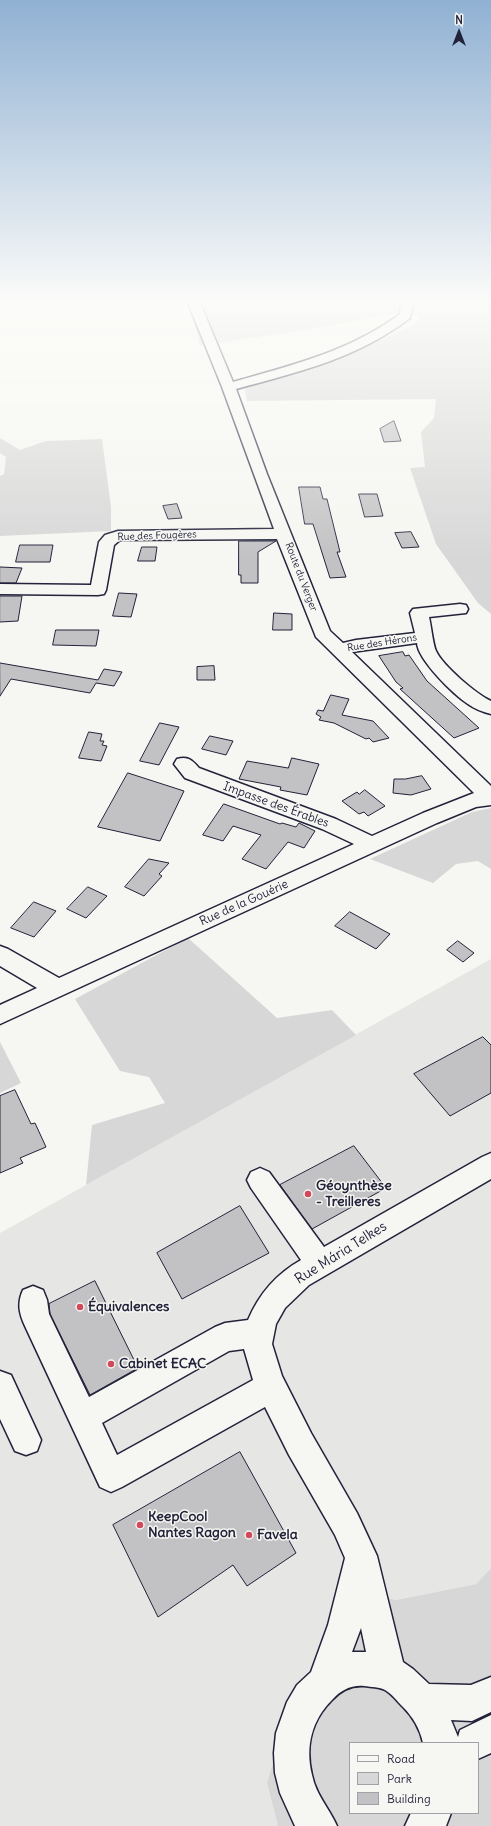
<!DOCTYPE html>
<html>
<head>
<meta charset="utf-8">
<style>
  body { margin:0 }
  #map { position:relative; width:491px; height:1826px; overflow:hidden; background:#f6f6f2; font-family:Delius,sans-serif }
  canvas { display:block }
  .legend { position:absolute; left:349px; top:1742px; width:130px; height:72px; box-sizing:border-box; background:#f6f6f2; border:1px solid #a1a1a9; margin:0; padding:5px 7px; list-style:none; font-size:12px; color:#22223b }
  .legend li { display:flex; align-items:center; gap:8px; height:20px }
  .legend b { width:20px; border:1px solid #a1a1a9 }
  .north { position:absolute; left:439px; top:12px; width:40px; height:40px; -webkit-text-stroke:3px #f6f6f2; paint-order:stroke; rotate:0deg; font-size:11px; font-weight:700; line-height:16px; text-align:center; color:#22223b }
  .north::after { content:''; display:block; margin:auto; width:14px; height:18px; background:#22223b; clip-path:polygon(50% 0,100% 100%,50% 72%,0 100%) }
</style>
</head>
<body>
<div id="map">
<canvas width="491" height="1826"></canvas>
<ul class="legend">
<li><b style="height:5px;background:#f6f6f2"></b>Road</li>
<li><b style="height:11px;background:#d7d7d7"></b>Park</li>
<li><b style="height:11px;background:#c2c2c4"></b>Building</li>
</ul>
<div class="north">N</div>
</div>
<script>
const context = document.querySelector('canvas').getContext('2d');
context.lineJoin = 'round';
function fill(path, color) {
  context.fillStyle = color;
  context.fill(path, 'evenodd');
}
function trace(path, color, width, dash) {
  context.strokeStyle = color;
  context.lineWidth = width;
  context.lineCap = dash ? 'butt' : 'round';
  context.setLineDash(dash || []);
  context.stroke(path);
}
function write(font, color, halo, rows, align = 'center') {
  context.font = font + ' Delius,sans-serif';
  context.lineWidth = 3;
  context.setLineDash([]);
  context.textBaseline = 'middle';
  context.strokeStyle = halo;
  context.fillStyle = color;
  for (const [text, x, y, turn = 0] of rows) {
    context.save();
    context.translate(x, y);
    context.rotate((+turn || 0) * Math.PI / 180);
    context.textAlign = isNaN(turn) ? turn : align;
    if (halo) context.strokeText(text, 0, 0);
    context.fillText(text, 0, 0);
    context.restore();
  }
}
const built = new Path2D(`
  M491,959V1568L476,1584L396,1600L343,1590L329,1657L267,1783L278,1826H0V1233Z`);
const green = new Path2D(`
  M188,303H491V614L478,603L436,544L410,468L425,467L421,432L434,418L436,399L247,401L244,386L266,382L353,352L414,325L420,316L393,314L329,326L200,346Z
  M0,438L20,450L46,441L102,439L111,507V531L0,536V476L4,474L6,457L0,453Z
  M491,808V869L478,861L456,864L433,883L370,859L472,812Z
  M188,938L277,1018L332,1010L356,1035L86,1185L92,1125L165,1103L149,1077L120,1071L75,999Z
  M0,1042L21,1083L0,1093Z
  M491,1568V1826H278L267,1783L297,1685L329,1657L343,1589L396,1600L476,1584ZM350,1743H478V1813H350Z`);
const building = new Path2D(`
  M394,421L401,441L384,442L380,429Z
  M299,487H320L323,499H327L340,552H337L346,577L330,578L313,524H305Z
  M359,494H377L383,516L365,517Z
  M177,504L182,518L168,519L163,506Z
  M411,532L419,547L402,548L395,533Z
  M239,541H276L258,552V583H241V575H239Z
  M20,545H53L50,562H16Z
  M142,547H157L155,561H138Z
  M0,567L22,568L16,583H0Z
  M119,593L137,594L131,617L113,616Z
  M0,596H22L18,621L0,622Z
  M274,613L292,614V630H273Z
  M56,630H99L96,646L53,645Z
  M403,652L405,656L409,655L427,681L479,728L454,738L400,689L403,688L396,682L379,656Z
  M0,663L98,680L104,669L122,672L114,686L96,683L90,693L11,679L0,696Z
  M214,666L215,680H197V667Z
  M331,695L349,699L342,715L373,721L389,738L373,742L369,738L366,739L334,723L319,720L321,717L316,714L318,710L323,711Z
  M160,723L179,727L159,765L140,761Z
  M89,732L102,734L100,741H104L102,745L107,746L101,761L79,758Z
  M210,736L233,741L226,755L202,749Z
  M292,758L319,764L307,795L280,790L281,787L239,779L247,761L288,768Z
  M128,773L184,791L160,841L98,827Z
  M422,776L431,789L411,795L393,793L394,779H405Z
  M365,790L385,806L368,816L364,812L359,814L342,801L357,792L359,794Z
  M224,804L280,824L282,823L296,827L299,823L315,831L304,848L288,842L266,869L242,859L261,835L233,826L223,841L203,835Z
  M149,859L169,863L159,874L162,876L144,896L125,887Z
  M88,887L107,896L86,918L67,909Z
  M34,902L56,911L34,937L11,928Z
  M350,912L390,934L376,949L335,926Z
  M458,941L474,953L463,962L447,950Z
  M483,1037L491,1045V1093L450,1116L414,1074Z
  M15,1090L31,1124L35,1123L46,1147L20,1158L23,1163L0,1173V1096Z
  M354,1146L386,1188L312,1229L280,1185Z
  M240,1206L269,1253L182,1299L157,1253Z
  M95,1281L138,1368L90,1395L50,1314L49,1304Z
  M240,1452L296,1553L247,1586L233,1565L158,1617L113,1525Z`);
const minor = new Path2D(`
  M188,303H200L233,382C292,365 351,351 400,314L401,303H413L410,318C358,358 299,372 236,389L267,474L330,631L343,643L356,640L415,633L410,613L413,609L460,604L466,605L468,609L466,613L429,617C431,625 433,645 436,651C443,666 476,694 491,701V714C483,712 475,709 468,704C454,695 418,660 417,643L352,652L491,786V805L476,807L437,823L0,1024V1005L37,988L0,966V946L8,949L59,978L354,844L322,829L185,778L174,764L177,759C188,756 192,760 199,768L336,819L372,836L423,813L474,793L316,637L277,539L120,540L114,545L106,590L104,594L98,595L0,594V584L91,585L99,542L105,535L118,531L274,529L222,387Z
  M491,1153V1179L309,1285L285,1308L276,1324L272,1344L282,1376L311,1433L357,1513L377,1556L403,1662L413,1669L429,1684L471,1685L491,1677V1712L472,1721L451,1720L458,1737L460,1730L491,1715V1753L478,1759V1743H423C420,1729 413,1717 403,1707C397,1701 392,1694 385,1690C380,1687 371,1687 364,1686C351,1685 341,1690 332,1700C312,1720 305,1746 312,1775C316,1795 329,1808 337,1826H295L280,1793L275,1773L274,1753L276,1733L287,1702L297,1685L311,1672L328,1625L345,1558L335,1535L289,1455L265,1407L122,1487L111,1492L100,1487L25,1326C19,1313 17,1303 23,1290L33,1286L43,1290L47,1300L49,1314L89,1397L215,1327L225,1323L248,1320C259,1294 276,1274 301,1260L251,1188L247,1180L251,1172L260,1168L269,1172L324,1247L482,1157ZM244,1349L253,1380L117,1455L102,1423L229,1351ZM361,1628L366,1652H352Z
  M0,1371L11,1375L41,1440L37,1451L26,1455L15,1451L0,1419Z
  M411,1813H451L446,1826H405Z`);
const markers = [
  [308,1194,4,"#d1495b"],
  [80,1307,4,"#d1495b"],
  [111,1364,4,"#d1495b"],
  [140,1525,4,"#d1495b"],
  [249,1535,4,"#d1495b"]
];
const farStreetnames = [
  ["Rue des Fougères",157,536,-2],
  ["Route du Verger",301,577,69],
  ["Rue des Hérons",382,643,-9]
];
const streetNames = [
  ["Impasse des Érables",276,805,20],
  ["Rue de la Gouérie",244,903,-24]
];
const nearPoinames = [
  ["Géoynthèse",316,1186],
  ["- Treilleres",316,1202],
  ["Équivalences",88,1307],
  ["Cabinet ECAC",119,1364],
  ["KeepCool",148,1517],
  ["Nantes Ragon",148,1533],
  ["Favela",257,1535]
];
const nearStreetnames = [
  ["Rue Mária Telkes",341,1253,-32]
];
fill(built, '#e6e6e4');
fill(green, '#d7d7d7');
fill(building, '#c2c2c4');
trace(building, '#22223b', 1);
trace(minor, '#22223b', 3);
fill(minor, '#f6f6f2');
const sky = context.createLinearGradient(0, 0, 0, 559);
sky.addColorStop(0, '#90b1d3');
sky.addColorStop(0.54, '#fbfbf9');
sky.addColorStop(1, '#fbfbf900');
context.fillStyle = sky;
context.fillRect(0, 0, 491, 559);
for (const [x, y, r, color] of markers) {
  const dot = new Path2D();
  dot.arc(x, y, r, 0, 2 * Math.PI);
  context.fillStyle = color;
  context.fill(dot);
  trace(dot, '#f6f6f2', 1.5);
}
write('10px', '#22223b', '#f6f6f2', farStreetnames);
write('12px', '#22223b', '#f6f6f2', streetNames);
write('bold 14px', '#22223b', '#f6f6f2', nearPoinames, 'left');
write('14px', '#22223b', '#f6f6f2', nearStreetnames);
</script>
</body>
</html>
